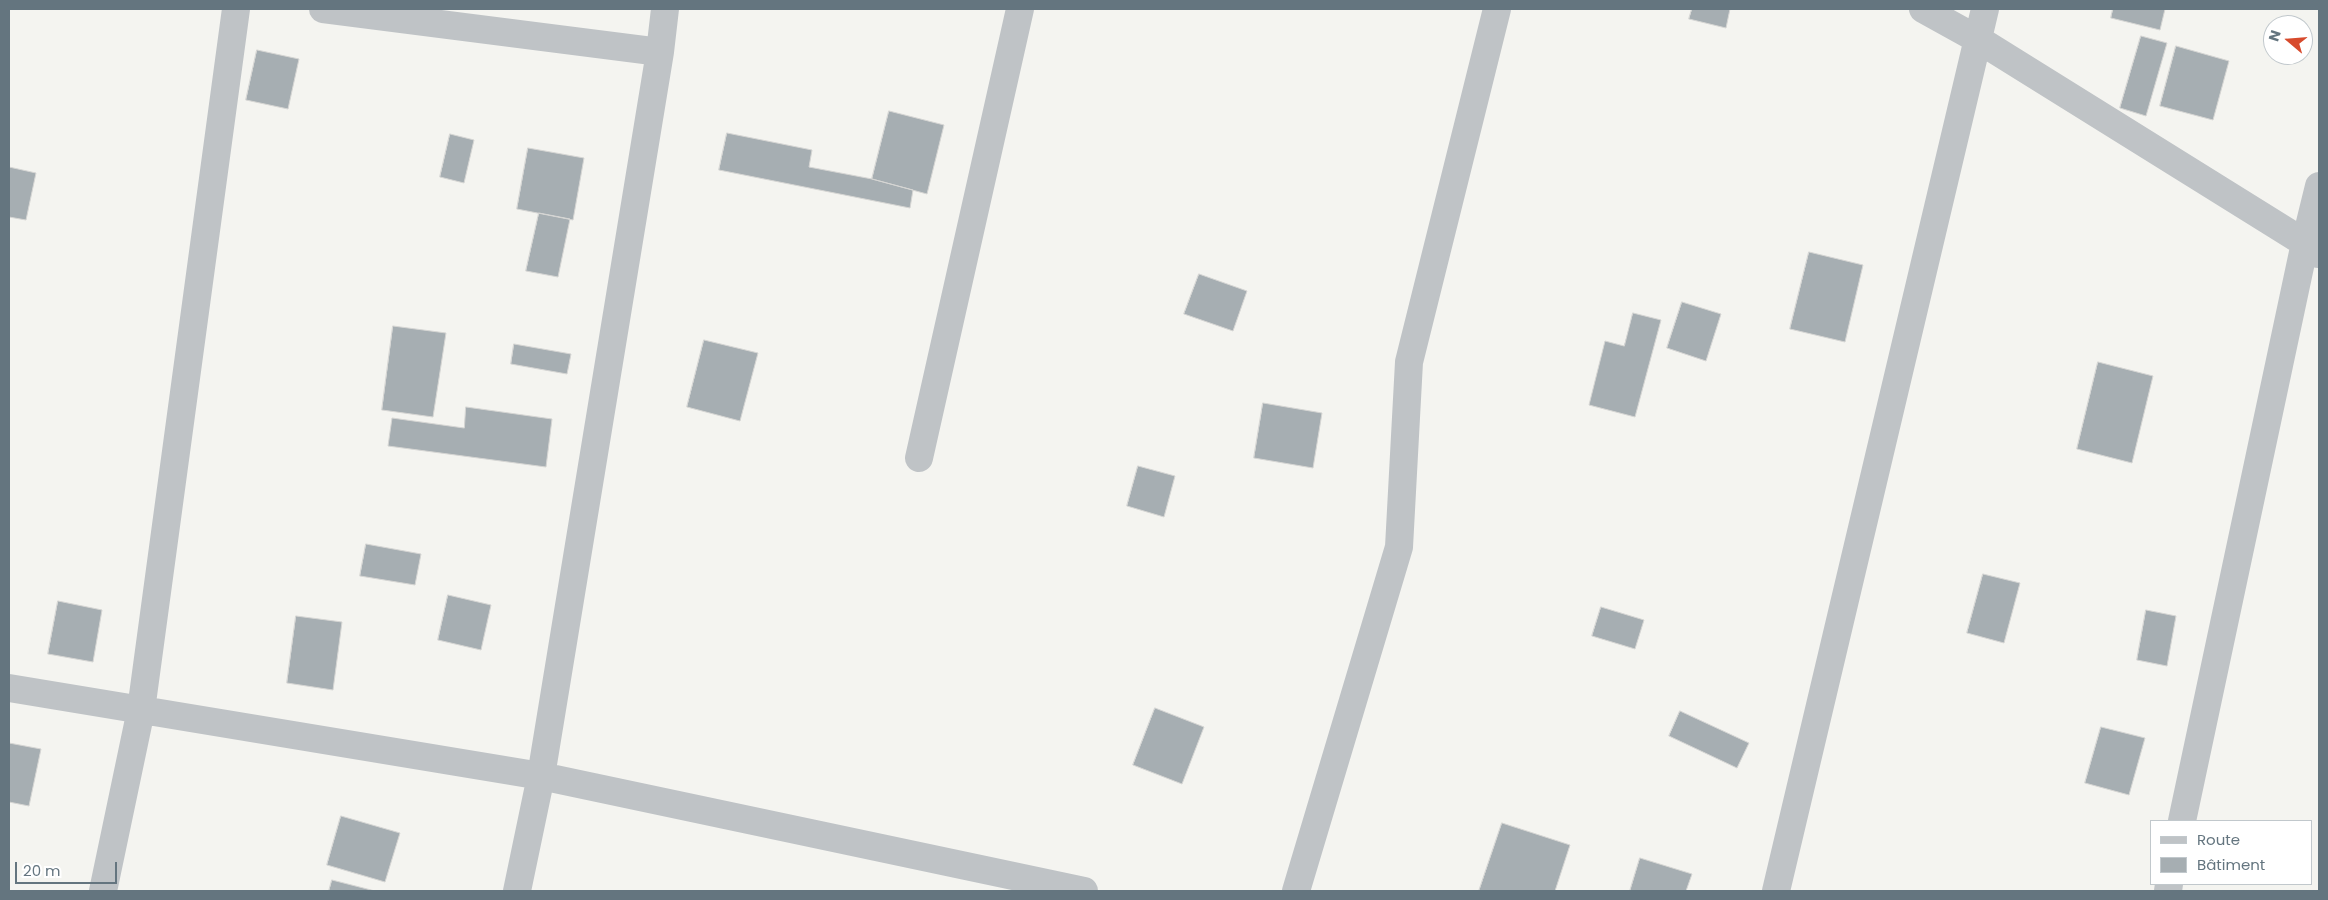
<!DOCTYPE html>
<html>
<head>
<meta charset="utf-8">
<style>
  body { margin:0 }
  #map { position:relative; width:2328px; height:900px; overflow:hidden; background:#f4f4f0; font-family:Poppins,sans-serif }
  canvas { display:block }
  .frame { position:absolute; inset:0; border:10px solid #64757f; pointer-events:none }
  .legend { position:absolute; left:2150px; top:820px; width:162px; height:65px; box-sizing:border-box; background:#fff; border:1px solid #c1c8cc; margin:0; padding:6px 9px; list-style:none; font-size:15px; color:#64757f }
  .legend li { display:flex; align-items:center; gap:10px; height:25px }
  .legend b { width:25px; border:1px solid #c1c8cc }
  .north { position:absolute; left:2263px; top:15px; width:50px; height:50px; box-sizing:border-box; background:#fff; border:1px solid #c1c8cc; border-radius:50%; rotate:288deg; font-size:14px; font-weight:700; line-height:20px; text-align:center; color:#64757f }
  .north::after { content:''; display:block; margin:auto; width:18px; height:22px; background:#d74a2c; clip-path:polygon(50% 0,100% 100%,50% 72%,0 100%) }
  .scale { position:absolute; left:15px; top:862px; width:102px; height:22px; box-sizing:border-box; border:2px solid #64757f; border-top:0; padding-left:6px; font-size:15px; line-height:18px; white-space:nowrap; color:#64757f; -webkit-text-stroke:4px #fff; paint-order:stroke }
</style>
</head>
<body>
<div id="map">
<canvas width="2328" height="900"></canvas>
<div class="frame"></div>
<ul class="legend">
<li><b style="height:6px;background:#bfc3c6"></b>Route</li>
<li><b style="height:14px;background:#a6aeb2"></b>Bâtiment</li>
</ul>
<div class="north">N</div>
<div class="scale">20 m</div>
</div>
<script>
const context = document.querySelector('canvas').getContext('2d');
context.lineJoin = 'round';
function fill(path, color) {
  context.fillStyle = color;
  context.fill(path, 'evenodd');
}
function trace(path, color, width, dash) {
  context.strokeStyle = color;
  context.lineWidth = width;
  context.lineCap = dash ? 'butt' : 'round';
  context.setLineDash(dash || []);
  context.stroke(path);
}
const building = new Path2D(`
  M1692,9H1730L1726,28L1689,19Z
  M2113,9H2165L2160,30L2111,18Z
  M2141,36L2167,43L2146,116L2120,108Z
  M2176,46L2229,61L2213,120L2160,106Z
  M257,50L299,59L288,109L246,100Z
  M889,111L944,125L927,194L872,179Z
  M727,133L812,150L809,167L872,179L913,190L910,208L719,170Z
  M450,134L474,140L464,183L440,177Z
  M528,148L584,158L573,220L517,209Z
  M9,167L36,173L26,220L9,217Z
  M539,213L570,219L558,277L526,271Z
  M1809,252L1863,265L1845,342L1790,329Z
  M1199,274L1247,291L1233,331L1184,314Z
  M1682,302L1721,314L1706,361L1667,348Z
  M1633,313L1661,320L1635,417L1589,405L1605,341L1624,346Z
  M393,326L446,333L433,417L382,410Z
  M704,340L758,353L740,421L687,407Z
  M514,344L571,354L567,374L511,364Z
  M2098,362L2153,376L2132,463L2077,449Z
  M1263,403L1322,413L1313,468L1254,458Z
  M466,407L552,419L546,467L388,446L392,418L464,428Z
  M1138,466L1175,476L1164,517L1127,506Z
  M366,544L421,554L415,585L360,576Z
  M1983,574L2020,583L2004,643L1967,633Z
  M448,595L491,605L481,650L438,640Z
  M58,601L102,610L93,662L48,654Z
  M1601,607L1644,620L1635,649L1592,636Z
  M2146,610L2176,616L2167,666L2137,660Z
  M296,616L342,622L333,690L287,683Z
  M1155,708L1204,727L1182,784L1133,765Z
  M1680,711L1749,743L1737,768L1669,736Z
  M2101,727L2145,738L2129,795L2085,783Z
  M9,743L41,749L29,806L9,802Z
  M341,816L400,833L385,882L327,865Z
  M1502,823L1570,845L1555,891H1479Z
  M1640,858L1692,874L1686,891H1630Z
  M332,880L375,891H329Z`);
const minor = new Path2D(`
  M323,9L660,52
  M1923,9L1979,40L2305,243L2318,254
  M919,458L1020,9
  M9,688L541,776L1084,891
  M2182,821L2305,243L2319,186
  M103,891L141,710L236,9
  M517,891L541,776L660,52L665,9
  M1296,891L1399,547L1409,362L1497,9
  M1776,891L1985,9
  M2168,891L2169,884`);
fill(building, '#a6aeb2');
trace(building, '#d5d5d3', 1);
trace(minor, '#bfc3c6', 28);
</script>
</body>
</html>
